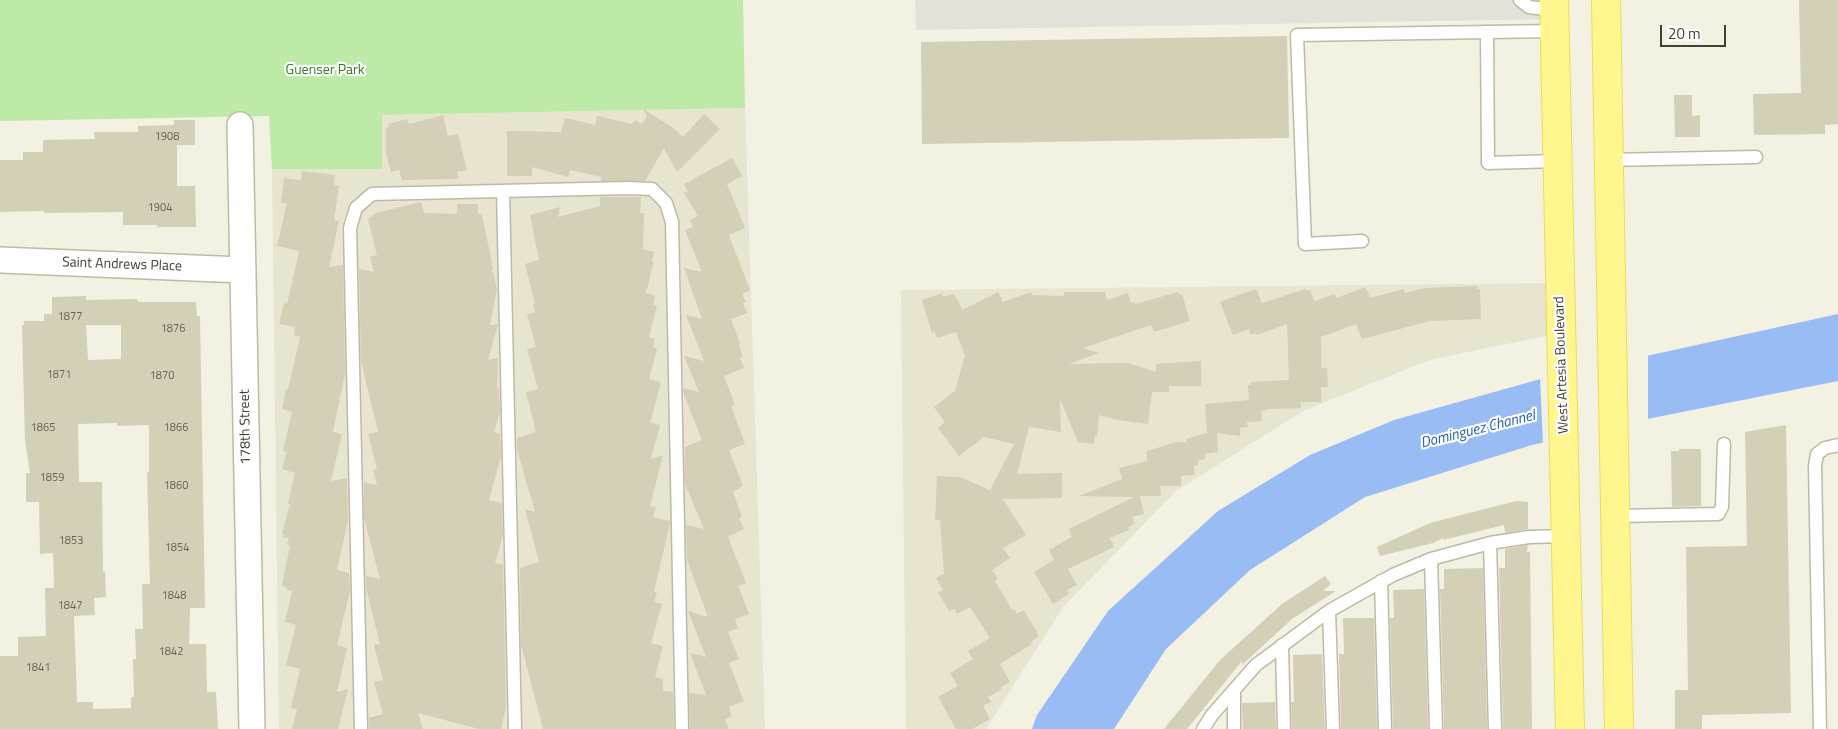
<!DOCTYPE html>
<html>
<head>
<meta charset="utf-8">
<style>
  body { margin:0 }
  #map { position:relative; width:1838px; height:729px; overflow:hidden; background:#f2f1e2; font-family:"Titillium Web",sans-serif }
  canvas { display:block }
  .scale { position:absolute; left:1660px; top:25px; width:66px; height:22px; box-sizing:border-box; border:2px solid #444132; border-top:0; padding-left:6px; font-size:15px; line-height:18px; white-space:nowrap; color:#444132; -webkit-text-stroke:4px #fff; paint-order:stroke }
</style>
</head>
<body>
<div id="map">
<canvas width="1838" height="729"></canvas>
<div class="scale">20 m</div>
</div>
<script>
const context = document.querySelector('canvas').getContext('2d');
context.lineJoin = 'round';
function fill(path, color) {
  context.fillStyle = color;
  context.fill(path, 'evenodd');
}
function trace(path, color, width, dash) {
  context.strokeStyle = color;
  context.lineWidth = width;
  context.lineCap = dash ? 'butt' : 'round';
  context.setLineDash(dash || []);
  context.stroke(path);
}
function write(font, color, halo, rows, align = 'center') {
  context.font = font + ' "Titillium Web",sans-serif';
  context.lineWidth = 4.5;
  context.setLineDash([]);
  context.textBaseline = 'middle';
  context.strokeStyle = halo;
  context.fillStyle = color;
  for (const [text, x, y, turn = 0] of rows) {
    context.save();
    context.translate(x, y);
    context.rotate((+turn || 0) * Math.PI / 180);
    context.textAlign = isNaN(turn) ? turn : align;
    if (halo) context.strokeText(text, 0, 0);
    context.fillText(text, 0, 0);
    context.restore();
  }
}
const residential = new Path2D(`
  M745,108L765,729H279L272,169H381V115Z
  M1554,283L1555,334L1429,360L1303,411L1176,491L1063,607L986,729H906L901,290Z`);
const industrial = new Path2D(`
  M915,0H1550V19L916,30Z`);
const green = new Path2D(`
  M0,0H743L745,108L382,115V169H272L269,116L0,121Z`);
const water = new Path2D(`
  M1838,314V381L1652,418L1532,445L1365,497L1250,570L1166,649L1114,729H1032L1037,715L1108,611L1218,511L1310,455L1394,420L1537,380Z`);
const pier = new Path2D(`
  M1648,354V422L1543,445L1540,377Z`);
const building = new Path2D(`
  M1799,0H1838V124L1825,125V134L1754,135L1753,94L1801,93Z
  M1287,36L1289,138L922,144L921,42Z
  M1674,95H1692V116L1700,115V137H1675Z
  M643,109L675,129L683,137L704,114L720,129L677,172L664,148L645,181H601V177L570,170L568,177L532,167V176H507V131L561,132L565,118L595,125L597,116L632,124L635,120L642,124L647,116Z
  M443,115L448,136L458,134L467,170L457,172L459,179L402,180L399,170L391,172L386,153V128L389,127L388,124L407,119L409,124Z
  M174,120H195V145H177V186H195L196,227H157V225H123V212L44,213V211L0,212V160H23V152H43V140L95,139L94,132H138V126L174,125Z
  M732,158L742,176L727,184L745,228L729,235L750,290L742,294L746,302L743,303L747,313L731,319L740,344L739,345L743,357L740,358L744,368L724,376L735,405L731,406L745,444L729,450L743,486L733,492L742,517L739,518L744,529L728,537L746,583L738,586L749,614L735,619L738,628L728,632L739,659L729,663L744,701L729,707L732,716L725,719L729,729H690L689,693L706,695L690,653L706,657L688,611L708,617L687,560L686,525L704,529L685,484V447L702,440L684,395L683,388L699,392L684,356L704,361L686,315L702,319L684,268L702,272L685,230L693,227L690,220L698,216L684,193L688,191L684,184Z
  M302,171L335,175L334,185L339,186L334,220L339,221L329,267L343,265L345,374L333,432L342,434L331,481L347,478L348,520L337,570L349,573L350,591L337,645L347,648L337,692L348,689L338,729H292L297,709L291,708L300,669L286,665L296,625L285,622L292,591L287,590V588L282,585L290,546L287,545L289,538L283,537L284,534H282L290,504L288,503L295,473L282,469L287,452L283,451L292,412L282,409L286,389L288,390L300,337L294,335L295,327L279,324L284,303L287,304L299,251L277,246L287,203H281L284,178L301,180Z
  M600,197H641L640,213H644L643,249L654,252L652,261H654L646,293L655,296L653,305L657,306L649,337L655,339L653,347L657,349L649,379L661,382L650,423L660,425L651,459L663,455L650,506L656,507L653,517L670,521V523L654,592L657,593L654,602L662,604L651,643L663,646L655,677L663,679V691L673,692L674,729H543L522,648L521,651L520,568L539,562L525,509L535,512L517,449V438L536,432L526,392L538,389L527,349L536,347L527,314L535,312L533,304L535,303L525,264L539,260L530,215L560,207L558,217L600,206Z
  M421,202L424,213L457,214V204H478V214L482,215L493,268L491,273L493,272L497,290L490,325L498,324L488,360L498,358L497,388H499L500,412L494,432L500,434L501,456L489,500L502,503L503,535L495,563L503,565L506,707L501,729H479L418,713L423,729H369V718L383,714L374,682L383,680L374,645L380,644L366,588V576L380,579L364,518V482L377,485L373,470L377,469L368,434L378,432L361,361L359,269L374,272L370,257L377,255L368,219L376,213Z
  M1477,286V289H1480L1481,319L1430,321L1362,339L1356,324L1321,337V368H1327L1328,387H1321V402H1301V408L1267,409V410L1261,411L1262,421L1247,422L1248,427L1240,428V436L1217,433L1218,452L1205,454V459L1198,460V465L1194,466L1195,475L1181,476V486H1160L1161,496H1140L1144,514L1132,517L1134,524L1128,527L1129,530L1110,538L1114,547L1068,569L1077,585L1067,590L1069,594L1053,604L1034,572L1054,560L1049,550L1072,537L1069,529L1134,497L1079,496L1122,479L1119,468L1147,461V451L1177,442H1187L1186,439L1210,432H1207L1205,404L1249,400L1248,385H1251V382L1289,380L1287,324L1257,335L1256,333L1250,335L1249,329L1233,335L1220,302L1253,290H1257L1262,303L1306,289L1307,291L1310,290L1314,301L1335,294L1336,298L1366,287L1370,298L1404,289L1405,293L1425,288Z
  M998,292L1003,302L1031,292L1032,295L1064,296V292H1105L1107,300L1128,293L1131,303L1135,302V304L1178,292L1179,295L1182,294L1190,321L1154,332L1151,325L1083,348L1099,353L1069,364L1128,363L1156,372V364L1201,361V386H1169V392H1152L1148,424L1117,420L1099,415L1097,436H1095L1094,444L1078,442L1060,399L1061,432L1029,427L1017,474L1062,473V498L1003,499L1026,535L1003,548L1010,558L992,570L998,578L995,581L1012,610L1014,609L1017,614L1024,610L1039,636L1031,642L1032,644L1000,664L1010,682L1001,687L1002,689L988,697L991,702L983,706L990,719L972,729H956L938,697L958,686L950,673L973,659L968,651L990,638L970,607L957,614L954,609L949,611L938,592L943,590L936,578L944,574L940,520H935L937,476L960,477L990,490L1014,444L984,437L959,456L938,428L945,422L934,407L955,391L965,355L956,332L937,338L935,332L932,333L922,300L942,293L943,297L954,294L956,298H957L962,310Z
  M86,296V300L137,299L138,302H196L197,316H200L205,608H190L189,644H206L207,692H216L218,729H0V656H18V637L46,636L45,588H54L53,553L40,554L39,502H26V473H30L25,440L22,325H24V321H44V314H52V297ZM86,325H121V359L88,360ZM117,423V426L149,425V472H147L150,584H142L143,629H135L136,659H133L134,697H131V708L93,709V702H77L74,616L95,615L94,598L106,597L105,572H103L102,482H79L78,424Z
  M1786,425L1791,713L1702,715V729H1675V690H1688L1686,547L1747,546L1745,432Z
  M1679,449H1701V506L1672,507L1671,451H1679Z
  M1516,501L1528,502V529L1505,533L1504,525L1443,540V538L1433,543L1380,556L1377,547L1430,523Z
  M1528,545L1527,552H1530L1532,729H1503L1499,568H1505V549Z
  M1483,568L1487,729H1444L1440,589H1444V569Z
  M1325,576L1331,584L1323,591H1336L1292,619L1242,665V661L1187,729H1164L1220,660L1282,604Z
  M1424,589L1428,729H1393L1390,618H1394L1393,590Z
  M1343,618H1374L1377,729H1341L1339,654H1344Z
  M1322,654L1325,729H1292L1291,702H1294L1293,655Z
  M1275,702L1276,729H1243L1242,703Z`);
const service = new Path2D(`
  M1520,0L1529,7L1554,10
  M1487,32L1488,163L1557,161
  M1608,160L1756,157
  M503,191L515,729
  M1362,241L1305,244L1297,35L1554,31
  M1616,516L1718,514L1722,507L1724,444
  M1490,543L1495,729
  M1431,559L1436,729
  M1381,581L1385,729
  M1329,611L1333,729
  M1282,645L1284,729
  M1234,690V729
  M361,729L350,228L356,208L372,194L628,188L652,189L666,203L672,222L682,729
  M1203,729L1212,715L1256,665L1329,611L1393,575L1431,559L1490,543L1529,537L1567,536
  M1820,729L1815,466L1817,454L1825,448L1838,445`);
const minor = new Path2D(`
  M240,125L252,729
  M0,260L243,270`);
const primary = new Path2D(`
  M1554,0L1570,729
  M1606,0L1619,729`);
const numberNames = [
  ["1908",167,137],
  ["1904",160,208],
  ["1877",70,317],
  ["1876",173,329],
  ["1871",59,375],
  ["1870",162,376],
  ["1865",43,428],
  ["1866",176,428],
  ["1859",52,478],
  ["1860",176,486],
  ["1853",71,541],
  ["1854",177,548],
  ["1848",174,596],
  ["1847",70,606],
  ["1842",171,652],
  ["1841",38,668]
];
const parkNames = [
  ["Guenser Park",325,71]
];
const streetNames = [
  ["Saint Andrews Place",122,265,2],
  ["West Artesia Boulevard",1562,365,-92],
  ["178th Street",246,427,-91]
];
const waterNames = [
  ["Dominguez Channel",1478,430,-14]
];
fill(residential, '#e7e4d0');
fill(industrial, '#e4e1d8');
fill(green, '#beeaa8');
fill(water, '#99bcf4');
fill(pier, '#f2f1e2');
fill(building, '#d4cfb7');
trace(service, '#bebba4', 15);
trace(minor, '#bebba4', 28);
trace(primary, '#ebdd58', 30);
trace(service, '#fff', 12);
trace(minor, '#fff', 25);
trace(primary, '#fff68f', 28);
write('11px', '#686453', null, numberNames);
write('14px', '#327923', '#fff', parkNames);
write('14px', '#444132', '#fff', streetNames);
write('italic 15px', '#265bb6', '#fff', waterNames);
</script>
</body>
</html>
